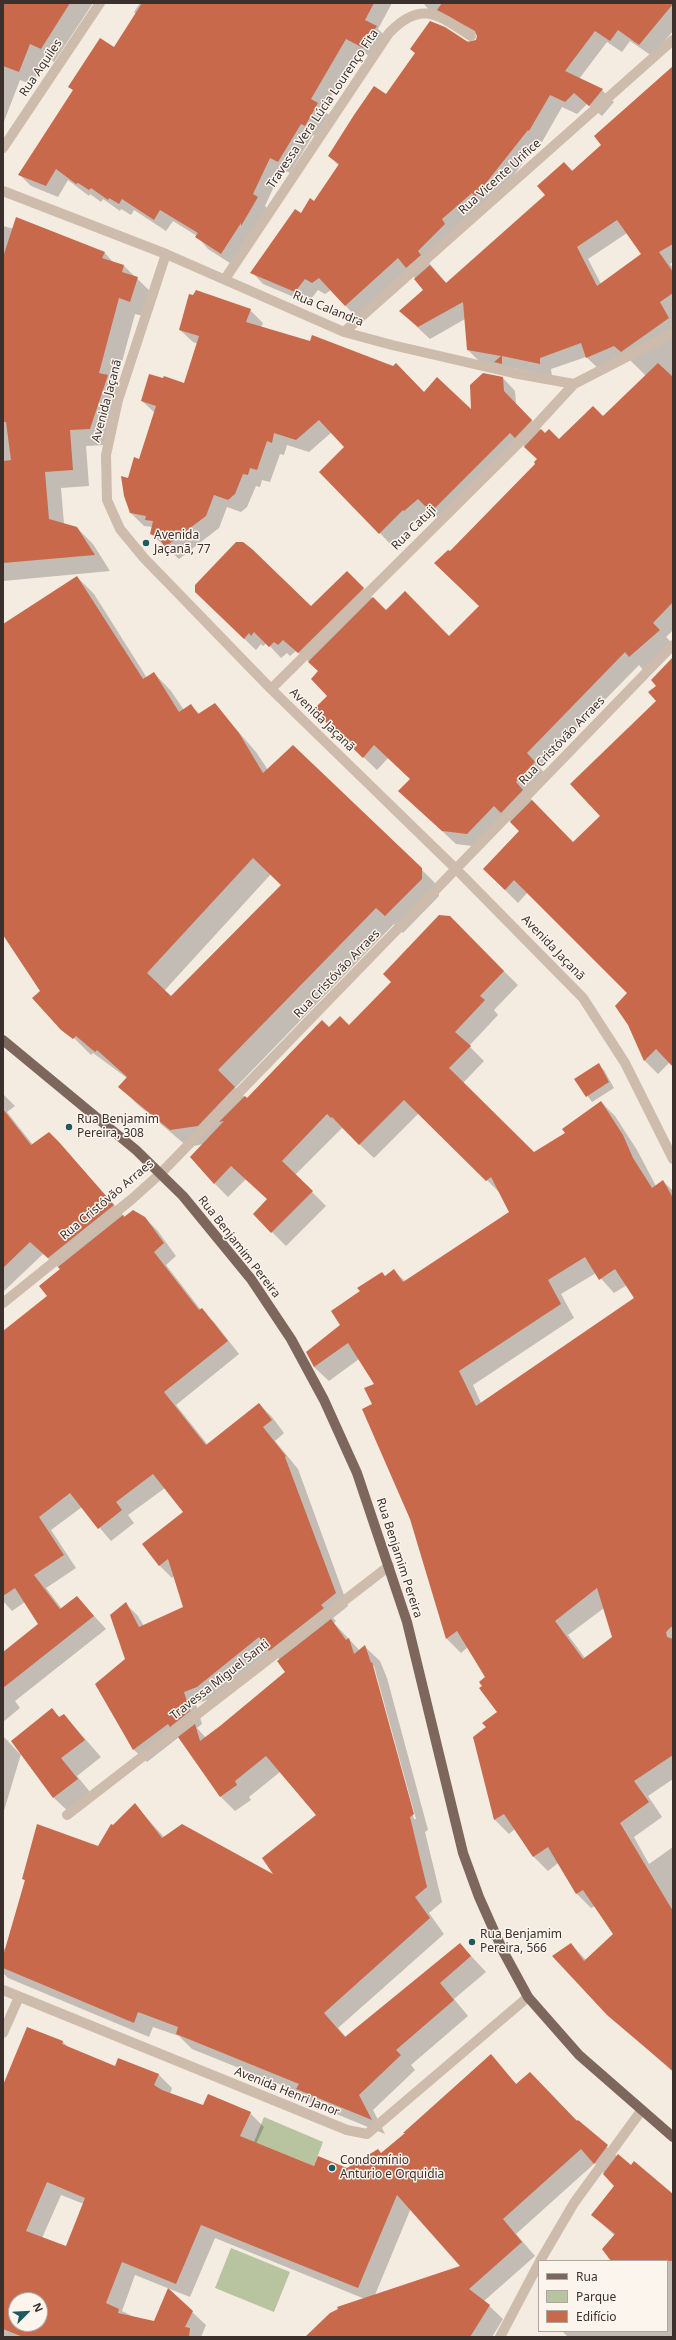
<!DOCTYPE html>
<html>
<head>
<meta charset="utf-8">
<style>
  body { margin:0 }
  #map { position:relative; width:676px; height:2340px; overflow:hidden; background:#f4ebe1; font-family:"Noto Sans",sans-serif }
  canvas { display:block }
  .frame { position:absolute; inset:0; border:4px solid #3b302b; pointer-events:none }
  .legend { position:absolute; left:538px; top:2260px; width:130px; height:72px; box-sizing:border-box; background:#fbf5ee; border:1px solid #aea6a0; margin:0; padding:5px 7px; list-style:none; font-size:12px; color:#3b302b }
  .legend li { display:flex; align-items:center; gap:8px; height:20px }
  .legend b { width:20px; border:1px solid #aea6a0 }
  .north { position:absolute; left:8px; top:2292px; width:40px; height:40px; box-sizing:border-box; background:#fbf5ee; border:1px solid #aea6a0; border-radius:50%; rotate:66deg; font-size:11px; font-weight:700; line-height:16px; text-align:center; color:#3b302b }
  .north::after { content:''; display:block; margin:auto; width:14px; height:18px; background:#1f5a5e; clip-path:polygon(50% 0,100% 100%,50% 72%,0 100%) }
</style>
</head>
<body>
<div id="map">
<canvas width="676" height="2340"></canvas>
<div class="frame"></div>
<ul class="legend">
<li><b style="height:5px;background:#7d675c"></b>Rua</li>
<li><b style="height:11px;background:#b8c4a0"></b>Parque</li>
<li><b style="height:11px;background:#c8694b"></b>Edifício</li>
</ul>
<div class="north">N</div>
</div>
<script>
const context = document.querySelector('canvas').getContext('2d');
context.lineJoin = 'round';
function fill(path, color) {
  context.fillStyle = color;
  context.fill(path, 'evenodd');
}
function trace(path, color, width, dash) {
  context.strokeStyle = color;
  context.lineWidth = width;
  context.lineCap = dash ? 'butt' : 'round';
  context.setLineDash(dash || []);
  context.stroke(path);
}
function write(font, color, halo, rows, align = 'center') {
  context.font = font + ' "Noto Sans",sans-serif';
  context.lineWidth = 3;
  context.setLineDash([]);
  context.textBaseline = 'middle';
  context.strokeStyle = halo;
  context.fillStyle = color;
  for (const [text, x, y, turn = 0] of rows) {
    context.save();
    context.translate(x, y);
    context.rotate((+turn || 0) * Math.PI / 180);
    context.textAlign = isNaN(turn) ? turn : align;
    if (halo) context.strokeText(text, 0, 0);
    context.fillText(text, 0, 0);
    context.restore();
  }
}
const green = new Path2D(`
  M264,2117L323,2142L314,2166L254,2142Z
  M231,2248L290,2272L274,2312L215,2288Z`);
const shadow = new Path2D(`
  M3,3H93L54,62L44,57L33,85L20,80L3,124Z
  M140,3H392L378,29L388,39L375,59L358,50L323,110L329,115L317,137L313,135L290,173L282,169L265,206L269,210L233,265L208,249L197,236L173,221L166,231L134,210L131,215L121,209L120,211L103,199L101,202L90,194L89,196L68,180L58,197L31,186L19,174L74,91L70,87L114,48L136,14L134,12Z
  M423,3H673V31L652,56L630,41L622,52L607,42L579,79L602,90L614,102L602,116L587,104L577,114L562,107L542,142L540,141L488,208L429,263L447,284L546,195L564,163L573,171L603,145L673,68V262L670,264L673,268V630L666,637L673,644L643,670L639,665L539,767L548,776L528,796L573,843L601,816L657,701V686L673,667V1065L670,1062L658,1074L645,1061L629,1025V993L528,892L518,903L484,869L520,831L508,819L480,847L456,844L413,804L411,779L388,758L377,770L328,723L329,696L319,672L311,663L296,651L290,656L287,653L281,658L267,643L263,646L261,644L256,650L208,604L311,607L347,572L386,612L449,637L480,607L450,553L536,465L538,459L523,445L444,523L431,511L418,523L416,522L392,546L380,533L346,447L332,432L309,452L287,445L284,455L280,454L270,482L262,480L260,487L256,486L247,507L241,512L227,507L219,528L179,559L151,534L153,527L144,526L131,513L129,479L140,460L155,413L142,401L185,384L198,344L193,342L180,330L250,310L263,323L261,328L472,411L503,378L515,391L516,404L545,434L559,440L603,418L646,376L627,357L599,369L586,357L551,369L552,376L513,368L514,375L480,362L468,350L465,319L430,339L400,311L425,290L409,271L357,318L331,290L325,294L318,290L308,303L263,284L252,272L301,214L314,203L339,166L329,156L386,95L416,54L411,49L478,40L477,35L465,28L437,19ZM627,233L642,254L601,284L588,259Z
  M3,226L104,252L114,263L124,266L153,294L147,317L135,314L116,384L124,392L106,445L86,446L89,486L61,488L64,524L76,527L93,544L110,571L3,581Z
  M77,577L94,594L147,678L154,673L171,691L184,710L191,706L200,714L215,705L256,752L268,770L421,869L439,887V896L403,933L394,924L235,1088L247,1099L329,1029L349,1027L393,982L449,917L518,985L494,1010L498,1015L469,1046L484,1061L463,1083L534,1153L566,1133L601,1102L615,1116L637,1150L656,1186L663,1181L673,1191V1639L670,1641L673,1645V1779L648,1796L662,1817L634,1837L649,1864L673,1847V2072L608,2014L571,1944L586,1960L614,1934L595,1906L591,1908L577,1894L558,1863L548,1871L533,1856L515,1829L509,1834L495,1820L474,1737L487,1727L498,1712L483,1686L486,1678L468,1647L461,1653L447,1639L411,1519L373,1405L375,1384L359,1359L329,1381L314,1367L307,1352L341,1326L385,1277L394,1271L406,1282L510,1212L501,1194L419,1113L374,1158L342,1128L295,1175L326,1206L286,1246L254,1214L268,1200L246,1179L228,1197L214,1183L204,1144L188,1147L137,1104L119,1086L127,1078L93,1053L91,1055L34,998L41,991L3,933V625ZM271,874L282,885L171,997L164,991ZM596,1273L614,1293L627,1285L635,1298L481,1403L473,1385L574,1318L561,1294ZM604,1608L613,1637L585,1658L568,1635Z
  M599,1065L604,1070L614,1088L592,1102L575,1079Z
  M3,1094L15,1106L7,1112L33,1145L61,1146L125,1217H144L157,1230L176,1256L166,1265L201,1310L214,1322L239,1354L176,1405L208,1445L259,1404L272,1417L284,1433L275,1441L298,1469L348,1606L333,1618L336,1621L334,1623L360,1651L365,1647L380,1661L387,1678L428,1830L425,1832L442,1902L429,1913L444,1934L338,2028L346,2037L460,1944L486,1972L454,1999L468,2016L411,2065L415,2070L373,2110L385,2134L312,2104L301,2093L192,2049L179,2036L153,2027L149,2037L8,1978L3,1973V1948L6,1949L25,1881L23,1878L98,1847L113,1827L135,1805L164,1837L277,1876L317,1816L280,1772L249,1797L251,1800L235,1811L220,1796L179,1737L147,1762L134,1750L96,1685L126,1659V1604L138,1616L144,1626L184,1608L174,1576L172,1578L159,1565L184,1512L165,1488L128,1515L134,1523L111,1541L82,1507L51,1530L76,1568L46,1588L62,1609L77,1597L106,1629L15,1701L20,1708L3,1722V1653L39,1625L25,1602L12,1611L3,1601V1333L48,1296L60,1269L43,1254L3,1292ZM271,1651L280,1660L287,1672L206,1738L197,1728L202,1724L196,1704L210,1699ZM372,1666H374L416,1819H414Z
  M52,1710L60,1718L64,1715L101,1757L77,1776L94,1797L71,1814L54,1798L21,1754L3,1814V1736L20,1754Z
  M28,2028L63,2042L69,2048L116,2067L158,2074L172,2088L170,2094L203,2106L250,2113L264,2127L256,2144L314,2167L347,2169L381,2154L406,2134L490,2055L517,2085L578,2121L617,2156L673,2195V2337H568L562,2331H667V2261H612L615,2236L592,2214L615,2186L595,2163L516,2234L535,2256L484,2301L503,2319L492,2337H306L365,2299L215,2238L190,2297L135,2275L122,2311L136,2318L155,2322L192,2312L206,2325L201,2337H3V2086ZM61,2195L84,2204L66,2247L42,2238ZM411,2208L462,2267L375,2295ZM16,2300H40V2324H16Z`);
const building = new Path2D(`
  M3,3H70L41,49L30,44L19,72L3,66Z
  M142,3H374L365,20L377,26L363,48L346,39L311,99L318,103L305,126L301,124L278,162L270,158L253,194L258,197L241,226V223L221,254L195,237L198,233L160,210L154,220L122,199L119,204L109,198L108,200L91,188L89,190L78,183L76,184L56,169L46,186L18,175L73,90L68,87L100,38L114,47Z
  M442,3L673,4L639,45L618,30L610,41L595,31L565,71L603,89L589,106L574,93L565,102L550,95L529,131L528,130L475,197L472,193L442,219L445,224L418,251L421,255L406,268L398,258L345,306L319,278L312,283L305,279L295,292L250,273L295,209L301,213L310,198L314,201L339,164L328,156L354,115L374,86L386,94L415,53L410,49L430,21L445,27L468,42L476,40L477,36L475,31L437,10Z
  M673,66V244L659,252L673,272V293L660,302L669,318L621,352L614,346L586,358L581,343L540,358V364L502,356V364L494,362L501,356L467,350L463,302L418,327L399,311L423,290L414,279L430,265L446,283L545,195L537,186L564,162L572,171L601,145L594,136ZM617,220L641,254L597,286L577,247Z
  M16,217L105,252L102,258L124,265L122,272L138,277L130,302L119,298L99,373L108,375L90,429L70,430L73,470L45,472L49,519L77,527L95,555L3,563V461L11,460L6,422H3V257Z
  M196,290L251,309L246,322L310,341L312,335L393,366L396,363L424,392L437,377L471,409L470,385L483,373L503,377L504,391L532,420L515,438L510,433L431,512L418,499L404,511L403,510L379,534L319,472L344,447L319,420L296,440L274,433L272,443L267,441L257,470L250,468L248,475L243,474L235,494L228,500L214,495L206,516L165,547L158,537L150,534L153,521L145,520L146,516L130,513L124,496L121,476L128,478L134,457L139,459L156,406L141,401L149,374L163,378L164,376L184,383L199,336L179,330L189,294L193,295Z
  M658,363L673,377V602L653,623L660,630L629,657L625,652L527,753L535,762L516,782L523,790L501,813L494,806L467,834L442,831L398,791L410,779L374,745L363,758L313,710L327,696L311,679L318,671L308,662L373,597L386,610L405,591L449,636L479,606L434,563L448,550L450,551L535,464L534,462L537,459L524,447L541,429L545,433L549,429L559,439L593,406L603,416Z
  M236,542H243L252,549L311,606L347,571L364,588L298,653L283,640L278,645L274,642L269,647L254,632L251,636L249,633L244,639L195,592V585Z
  M77,576L143,679L154,672L179,712L191,704L198,714L215,703L239,733L263,773L293,745L422,868V879L385,916L376,908L218,1070L235,1087L198,1126L170,1130L118,1087L127,1077L97,1050L95,1052L76,1036L73,1039L61,1030L32,998L40,991L3,935V624ZM253,858L281,885L171,996L147,973Z
  M673,657V1067L656,1049L644,1061L628,1025L615,1006L627,993L514,880L505,890L483,869L519,831L510,822L532,800L573,842L600,816L570,784L656,701L648,692L656,686L651,680Z
  M439,915L450,916L504,971L480,996L485,1000L455,1032L471,1046L449,1068L534,1152L565,1133L562,1129L601,1101L623,1135L633,1158L652,1188L663,1180L673,1198V1626L666,1632L667,1637L673,1639V1755L634,1781L649,1802L620,1823L673,1911V2071L607,2015L552,1956L571,1943L584,1961L613,1934L583,1890L576,1894L548,1847L533,1857L504,1814L494,1820L473,1737L486,1727L482,1723L497,1712L479,1688L482,1686L479,1682L485,1677L457,1631L446,1639L410,1519L362,1409L372,1404L364,1388L374,1384L348,1343L314,1367L306,1352L340,1325L331,1311L360,1291L357,1288L382,1272L385,1276L394,1269L403,1282L509,1212L491,1177L486,1181L404,1100L359,1145L332,1117L331,1118L327,1114L282,1161L313,1191L271,1233L253,1214L267,1199L231,1166L214,1184L190,1157L224,1121L219,1122L245,1096L247,1098L322,1020L329,1027L340,1016L349,1025L391,982L383,974ZM585,1257L599,1280L615,1269L634,1298L476,1406L459,1371L561,1304L548,1280ZM597,1588L612,1637L583,1659L555,1621Z
  M599,1063L609,1082L586,1097L574,1079Z
  M3,1109L31,1145L49,1132L59,1142L114,1205L48,1258L30,1242L3,1268Z
  M133,1210L145,1217L164,1243L154,1252L199,1310L202,1308L228,1341L164,1392L206,1445L259,1403L272,1420L263,1427L286,1456L285,1457L336,1593L321,1605L324,1608L269,1651L259,1637L197,1687L184,1692L190,1711L170,1727L168,1724L133,1750L95,1684L125,1659L110,1615L126,1602L139,1627L183,1607L168,1559L159,1566L142,1544L183,1512L153,1474L116,1502L122,1510L98,1529L70,1493L39,1517L64,1555L34,1575L60,1609L77,1596L94,1616L3,1688V1652L38,1624L15,1588L3,1596V1331L47,1296L39,1286L60,1269L58,1267L123,1215L124,1217Z
  M331,1619L346,1640L349,1638L354,1654L365,1645L371,1663L372,1662L414,1814L410,1817L427,1887L415,1897L430,1918L324,2013L345,2037L460,1943L471,1956L440,1983L454,2000L396,2050L401,2055L359,2095L372,2120L296,2089L299,2084L176,2034L178,2027L138,2012L134,2023L3,1968V1956L25,1880L22,1879L37,1824L98,1846L111,1824L113,1825L135,1803L162,1838L182,1824L273,1874L262,1858L316,1815L266,1756L235,1781L237,1785L220,1797L178,1737L195,1724L200,1741L220,1726L285,1672L277,1661Z
  M52,1708L59,1717L64,1714L85,1740L61,1758L78,1779L53,1798L11,1741Z
  M27,2027L63,2041L62,2044L115,2066L118,2058L159,2074L154,2085L162,2090L203,2105L208,2094L251,2112L240,2136L314,2166L318,2156L347,2168L378,2149L381,2153L405,2133H403L491,2054L516,2084L530,2072L577,2121L578,2120L608,2145L594,2164L581,2149L503,2219L522,2242L469,2289L490,2305L470,2337H305L330,2313L338,2309L337,2307L460,2266L397,2195L358,2288L201,2225L176,2284L122,2262L106,2303L119,2309L118,2313L154,2321L168,2288L193,2311L185,2327L190,2328L189,2337H23L3,2329V2085ZM47,2182L85,2198L66,2246L26,2231ZM16,2300H40V2324H16Z
  M618,2154L631,2165L634,2161L673,2194V2261H611L602,2249L615,2234L591,2215L614,2186L603,2174Z`);
const minor = new Path2D(`
  M3,148L100,3
  M3,191L166,254L344,332L392,345L513,373L574,384L673,333
  M166,254L118,400L106,455L107,500L120,529L144,558L271,689L457,870L583,998L625,1063L673,1159
  M225,279L389,33C421,0 437,14 471,36
  M344,332L673,40
  M271,689L526,436L574,384
  M3,1303L132,1199L161,1173L673,645
  M672,1633L673,1632
  M67,1815L389,1566
  M3,1990L347,2130L367,2134L528,1997
  M3,2033L19,1997
  M540,2261L574,2203L641,2111
  M500,2337L539,2263`);
const major = new Path2D(`
  M3,1040L136,1150L183,1196L251,1279L291,1339L324,1400L357,1473L407,1622L463,1853L479,1897L503,1951L528,1997L579,2055L673,2137`);
const markers = [
  [146,543,4,"#1f5a5e"],
  [69,1127,4,"#1f5a5e"],
  [472,1942,4,"#1f5a5e"],
  [332,2168,4,"#1f5a5e"]
];
const streetNames = [
  ["Rua Aquiles",41,68,-56],
  ["Travessa Vera Lúcia Lourenço Fita",323,109,-56],
  ["Rua Vicente Urifice",500,177,-42],
  ["Rua Calandra",328,309,22],
  ["Avenida Jaçanã",107,401,-75],
  ["Rua Catuji",414,528,-45],
  ["Avenida Jaçanã",322,720,44],
  ["Rua Cristóvão Arraes",562,741,-46],
  ["Avenida Jaçanã",553,948,46],
  ["Rua Cristóvão Arraes",337,974,-46],
  ["Rua Cristóvão Arraes",107,1200,-40],
  ["Rua Benjamim Pereira",239,1247,52],
  ["Rua Benjamim Pereira",399,1558,72],
  ["Travessa Miguel Santi",220,1680,-38],
  ["Avenida Henri Janor",287,2092,22]
];
const poiNames = [
  ["Avenida",154,536],
  ["Jaçanã, 77",154,550],
  ["Rua Benjamim",77,1120],
  ["Pereira, 308",77,1134],
  ["Rua Benjamim",480,1935],
  ["Pereira, 566",480,1949],
  ["Condomínio",340,2161],
  ["Anturio e Orquidia",340,2175]
];
fill(green, '#b8c4a0');
fill(shadow, '#0003');
fill(building, '#c8694b');
trace(minor, '#cdbbac', 10);
trace(major, '#7d675c', 10);
for (const [x, y, r, color] of markers) {
  const dot = new Path2D();
  dot.arc(x, y, r, 0, 2 * Math.PI);
  context.fillStyle = color;
  context.fill(dot);
  trace(dot, '#fbf5ee', 1.5);
}
write('12px', '#3b302b', '#fbf5ee', streetNames);
write('12px', '#3b302b', '#fbf5ee', poiNames, 'left');
</script>
</body>
</html>
